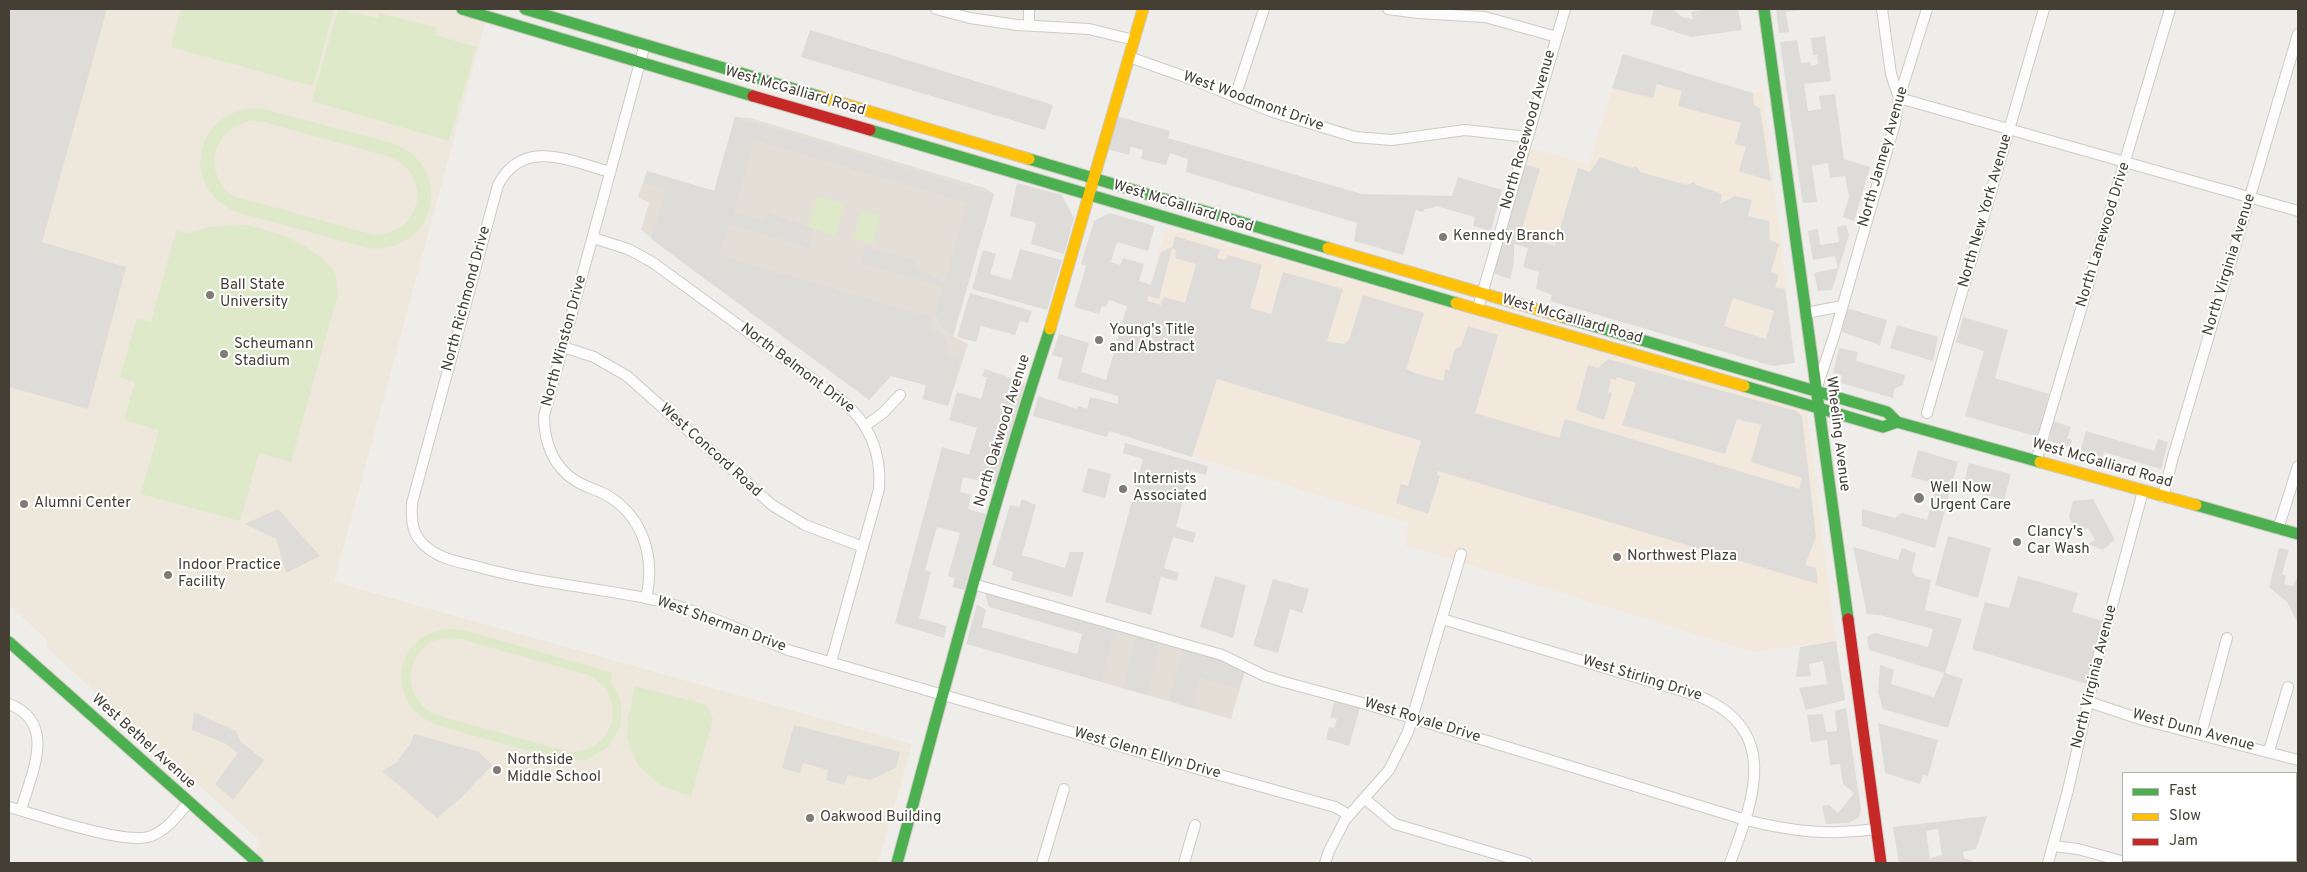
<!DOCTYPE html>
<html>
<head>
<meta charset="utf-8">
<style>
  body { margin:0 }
  #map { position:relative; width:2307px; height:872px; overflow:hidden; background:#efede9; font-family:Overpass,sans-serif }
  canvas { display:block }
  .frame { position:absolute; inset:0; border:10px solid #453e35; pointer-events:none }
  .legend { position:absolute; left:2122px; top:772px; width:175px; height:90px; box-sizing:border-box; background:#fff; border:1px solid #b5b2ae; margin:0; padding:6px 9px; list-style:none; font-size:15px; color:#453e35 }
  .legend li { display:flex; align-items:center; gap:10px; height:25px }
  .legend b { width:25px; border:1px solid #b5b2ae }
</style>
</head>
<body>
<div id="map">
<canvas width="2307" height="872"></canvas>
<div class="frame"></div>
<ul class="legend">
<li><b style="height:6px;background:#4caf50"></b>Fast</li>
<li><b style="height:6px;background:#ffc107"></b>Slow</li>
<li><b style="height:6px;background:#c62828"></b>Jam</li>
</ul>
</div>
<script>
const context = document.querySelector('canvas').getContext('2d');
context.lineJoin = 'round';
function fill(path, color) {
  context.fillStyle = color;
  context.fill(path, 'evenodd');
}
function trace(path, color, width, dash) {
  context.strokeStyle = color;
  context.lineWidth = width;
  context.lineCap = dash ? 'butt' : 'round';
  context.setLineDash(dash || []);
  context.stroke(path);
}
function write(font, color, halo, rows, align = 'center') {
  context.font = font + ' Overpass,sans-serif';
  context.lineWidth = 4;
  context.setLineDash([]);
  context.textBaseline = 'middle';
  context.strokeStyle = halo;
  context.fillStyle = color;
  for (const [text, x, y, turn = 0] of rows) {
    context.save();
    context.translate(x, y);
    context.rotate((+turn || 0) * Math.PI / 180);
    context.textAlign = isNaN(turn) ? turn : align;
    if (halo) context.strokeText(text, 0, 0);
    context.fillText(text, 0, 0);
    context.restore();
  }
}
const residential = new Path2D(`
  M735,117L750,118L985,188L994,194L953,336L968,344L948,406L923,399L926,385L891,376L869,400L641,230L649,203L638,197L647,171L714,191Z
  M1103,627L1183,647L1245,671L1231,719L1087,678Z`);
const commercial = new Path2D(`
  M1623,54L1752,93L1763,91L1795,363L1773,366L1690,343L1671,335L1565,249L1506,231L1530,148L1589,164Z
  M1166,228L1792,404L1804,411L1807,415L1836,641L1754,652L1405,545L1409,523L1109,430Z`);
const education = new Path2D(`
  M9,9H489L334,582L912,744L878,863H254L260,841L46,647L47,640L9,605Z`);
const green = new Path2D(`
  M181,9H334L313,86L171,47Z
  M338,9L378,18L380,13L437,28L435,35L476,47L449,141L312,101Z
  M259,108L392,143C454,165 439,250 372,249L240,213C178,191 193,108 259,108ZM251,121L264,122L387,156C434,172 424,234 374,235L233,196C201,172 213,127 251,121Z
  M817,196L844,204L836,236L808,227Z
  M861,210L880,215L873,244L853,239Z
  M244,225C273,230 315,245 333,270C337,277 337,285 338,293L291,462L259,453L240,521L141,494L159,430L124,420L135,382L120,377L137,318L151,322L176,231L187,233L210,227Z
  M448,629L464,630L612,673L611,681L621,700V725L608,747L586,760H560L437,725C384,705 392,635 448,629ZM442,638L461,639L591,676C629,700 615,753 569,752L440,716C400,702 401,650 442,638Z
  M635,686L706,705L713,719L691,796L661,786L638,765L627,740L628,720Z`);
const parking = new Path2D(`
  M9,9H107L42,242L126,267L88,409L9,387Z
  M1654,9H1673L1682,17L1693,19L1691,12L1709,9H1738L1742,30L1691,37L1650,24Z
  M1776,9H1808L1786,12L1789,32L1779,33Z
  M810,30L1053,105L1045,130L801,57Z
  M1825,36L1831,81L1804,84L1808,111L1821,109L1819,96L1835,94L1844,159L1870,167L1854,221L1843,217L1849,197L1845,176L1830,178L1828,163L1812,166L1817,202L1803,203L1802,199L1780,42L1797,40L1801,63L1810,62L1811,66L1818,64L1817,55H1813L1811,38Z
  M1623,54L1753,93L1754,105L1760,108L1771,181L1739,171L1746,147L1735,144L1741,123L1678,106L1682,91L1657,84L1653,98L1612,88Z
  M1117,116L1170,131L1168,138L1362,194L1452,196L1458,177L1502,190L1491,231L1473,226L1475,217L1436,206L1432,208L1424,209L1423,212L1416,210L1403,255L1354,241L1357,223L1186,172L1188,159L1170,153L1166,165L1141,159L1143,150L1131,147L1129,155L1107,149Z
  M735,117L994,194L953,336L944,329L935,314L943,287L860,263L866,246L917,261L916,268L945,282L967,203L754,140L734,212L763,221L768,213L814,229L812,237L808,248L729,224L719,255L934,318L931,329L943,333L949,347L947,354L961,358L948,406L923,399L926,385L891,376L869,400L651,239L666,190L643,183L647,171L714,191Z
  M1600,157L1632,168L1636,166L1640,172L1687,185L1694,182L1696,185L1722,194L1720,204L1735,196L1752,200L1748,216L1769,221L1770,240L1779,244L1771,272L1779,275L1775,287L1785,289L1795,363L1773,366L1550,301L1552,295L1536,289L1539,272L1523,267L1528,248L1514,244V262L1510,279L1493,273L1525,164L1540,169L1520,235L1555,246L1578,168L1590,172ZM1733,298L1774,311L1766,339L1724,326Z
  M1017,183L1062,195L1074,218L1064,254L1031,244L1036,223L1010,216Z
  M1109,213L1155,226L1148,251L1117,242L1111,262L1120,265L1123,258L1144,264L1139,281L1151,285L1161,252L1172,247L1175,236L1220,250L1217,258L1226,260L1228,255L1262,265L1250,308L1271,314L1283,272L1343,289L1327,341L1344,344L1349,340L1363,295L1424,313L1406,369L1415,373L1443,381L1446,369L1449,370L1455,349L1461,346L1468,326L1498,335L1475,413L1559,438L1565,419L1799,489L1802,478L1751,462L1761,425L1737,419L1725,454L1622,425L1636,383L1617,377L1616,380L1611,379L1608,392L1612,393L1604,420L1576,410L1588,365L1598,368L1608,359L1796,411L1802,416L1816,537L1805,565L1816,568L1818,584L1438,471L1437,475L1440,476L1428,514L1396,503L1401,484L1408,486L1421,441L1217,379L1192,457L1109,431L1107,437L1033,416L1038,396L1077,409L1078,406L1087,409L1090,397L1118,404V396L1057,379L1063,358L1052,355L1059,334L1089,343L1081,372L1106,380L1127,306L1109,300L1106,307L1102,306L1099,314L1074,307L1086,266L1081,264L1094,221ZM1172,248L1176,251L1175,258L1196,264L1185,303L1164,297L1161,305L1147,301L1148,296L1159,299Z
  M1846,225L1849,235L1832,290L1818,291L1814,273L1838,268L1835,256L1813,260L1808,231L1818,229L1820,245L1839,242L1837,227Z
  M1020,249L1062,260L1047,310L972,289L983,250L996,254L990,274L1011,280Z
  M970,293L1032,311L1028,323L1020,321L1015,335L981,326L976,342L957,337Z
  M1847,308L1887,320L1880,345L1842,332Z
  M1963,317L2008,330L1995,378L2049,394L2038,437L1965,416L1984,351L1956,342Z
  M1897,325L1938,337L1933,361L1890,348Z
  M1839,348L1858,352L1856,361L1905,375L1903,385L1894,389L1893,398L1841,383L1842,375L1833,373Z
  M985,369L1025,383L995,484L963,477L960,492L971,495L968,509L986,514L964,590L952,587L955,578L948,576L960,533L937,527L925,570L931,572L919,618L947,626L944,638L895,623L942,447L969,455L977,428L949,420L957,392L981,399L987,378L982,376Z
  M2053,421L2071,427L2067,438L2072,440L2070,447L2049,441Z
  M2086,431L2154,451L2158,439L2168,442L2161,469L2104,452L2101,462L2079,456Z
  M1125,443L1208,466L1206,475L1191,471L1176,527L1196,533L1193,543L1173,537L1164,568L1179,573L1177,581L1161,577L1151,615L1105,602L1143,459L1123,453Z
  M1918,450L1958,462L1935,548L1862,526V509L1895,518L1902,513L1927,520L1937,484L1911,477Z
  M1969,463L2011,474L2004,500L1962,489Z
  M1088,468L1111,474L1105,498L1082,492Z
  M1022,499L1036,505L1022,555L1065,568L1070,552H1084L1072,597L1011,580L1013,572L992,565L1010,505L1019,507Z
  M2093,499L2115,540L2103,550L2088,544L2095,540L2088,528L2077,533L2069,517L2073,501Z
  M278,509L320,556L286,573L276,539L245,524Z
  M1948,536L1991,548L1978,598L1935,585Z
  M1853,547L1898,560L1902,548L1916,553L1912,570L1915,576L1931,580L1925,610L1962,619L1945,673L1963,679L1948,728L1883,709L1878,692L1880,665L1894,670L1891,684L1934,697L1944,673L1869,650L1867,637L1875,633L1928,647L1933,629L1880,615L1867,614Z
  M2279,548L2289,550L2282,574L2286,576L2284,584L2293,586L2296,579L2298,580V623L2287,602L2269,587Z
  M1215,576L1246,585L1233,638L1200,627Z
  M2018,576L2078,593L2072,612L2103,621L2087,684L1972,649L1985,602L2009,608Z
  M1273,579L1309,589L1302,613L1290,609L1278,653L1253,646Z
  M985,593L1115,629L1102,682L966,644L977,604L986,610L982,627L1077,654L1082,634L989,607Z
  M1136,635L1160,642L1147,695L1123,688Z
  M1836,641L1845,700L1806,710L1799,688L1827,684L1823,661L1809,664L1811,676L1796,677L1800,647Z
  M1183,647L1221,658L1245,671L1239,689L1200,678L1191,708L1169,700Z
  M1335,700L1360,708L1349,746L1326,739L1329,727L1334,728L1337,719L1330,717Z
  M1846,708L1861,810L1859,817L1849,823L1826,824L1822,806L1829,805L1838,813L1854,793L1843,784L1840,764L1830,765L1827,740L1811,742L1807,715L1823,714L1826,732L1837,731L1835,711Z
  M194,712L236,731L241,742L264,760L233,800L215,784L238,753L226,744L192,730Z
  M1878,723L1938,740L1928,776L1923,775L1920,784L1885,773Z
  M794,725L900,752L896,768L870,780L848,775L844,785L826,780L828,770L803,763L800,773L782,768Z
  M414,734L479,752L492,765L459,800L437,818L382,771L396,763L410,744Z
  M1987,816L1976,849L1963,852L1964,858L1973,861L1972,863H1899L1893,827ZM1938,829L1942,855L1930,858L1926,831Z`);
const street = new Path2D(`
  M936,9L970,18L1017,25L1089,29L1134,40
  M1388,9L1418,13L1485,17L1557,37
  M1882,9L1891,74L1899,98L2298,211
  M1029,25V9
  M645,44L544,416C544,442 553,467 576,481C587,488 599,490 610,497C645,520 655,560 646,598
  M1129,57L1194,80L1273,112L1355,137L1392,140L1465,130L1528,137
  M1235,97L1264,9
  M610,172C570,161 523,137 498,185L412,503C411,522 412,537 429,549C442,559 459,562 475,566C531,582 589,587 646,598C695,608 742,631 788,650L1209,772L1335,807L1349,815
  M593,238L628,249L652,262L840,399C868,421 882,452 879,489L831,662
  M1478,308L1565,9
  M1806,313L1842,306
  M563,347L594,357L627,376L772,505L805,525L863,547
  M1817,387L1834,336L1895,123L1899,98L1927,9
  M1927,413L2044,9
  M865,426L883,413L900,395
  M2036,461L2170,9
  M2163,497L2173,457L2298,34
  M2278,529L2298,466
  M973,584L1222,655L1265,676L1284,682L1366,704L1746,820C1789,831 1830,836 1875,829
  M1442,619L1696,695C1782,729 1754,798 1730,863
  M2089,702L2143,720L2298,760
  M9,704C58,723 31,774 21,810
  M2201,734L2227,638
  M2269,751L2288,687
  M1365,799L1395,824L1527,863
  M9,807C38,815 127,846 151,836C167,830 177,816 188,803
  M2053,846L2078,849L2128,863
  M1042,863L1064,789
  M1184,863L1195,825
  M1325,863L1329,851L1345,820L1389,770L1408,732L1461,554
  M2048,863L2068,790L2099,654L2143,491`);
const fast = new Path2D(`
  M462,9L753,96
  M525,9L821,97
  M1764,9L1848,619
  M870,130L1456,303
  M1029,159L1328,248
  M1563,317L1887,412L1897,422L2040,462
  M1744,386L1883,427L1897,422
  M2196,505L2298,534
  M9,642L258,863
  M897,863C946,684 992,504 1050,329`);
const slow = new Path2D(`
  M821,97L1029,159
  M1328,248L1563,317
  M1456,303L1744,386
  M1050,329L1143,9
  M2040,462L2196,505`);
const jam = new Path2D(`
  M753,96L870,130
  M1848,619L1881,863`);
const markers = [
  [1443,237,5,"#807b74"],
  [210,295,5,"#807b74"],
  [1099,340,5,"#807b74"],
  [224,354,5,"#807b74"],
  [1123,489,5,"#807b74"],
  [1919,498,6,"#807b74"],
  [24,504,5,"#807b74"],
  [2017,542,5,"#807b74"],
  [1617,557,5,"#807b74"],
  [168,575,5,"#807b74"],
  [497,770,5,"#807b74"],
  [810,818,5,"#807b74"]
];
const streetNames = [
  ["West McGalliard Road",795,92,16],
  ["West Woodmont Drive",1253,102,20],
  ["North Rosewood Avenue",1529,130,-74],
  ["North Janney Avenue",1884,157,-74],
  ["West McGalliard Road",1183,207,17],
  ["North New York Avenue",1986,211,-74],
  ["North Lanewood Drive",2104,235,-73],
  ["North Virginia Avenue",2230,265,-73],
  ["North Richmond Drive",467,299,-75],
  ["West McGalliard Road",1572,320,16],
  ["North Winston Drive",565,341,-75],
  ["North Belmont Drive",797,369,37],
  ["North Oakwood Avenue",1003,431,-73],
  ["Wheeling Avenue",1837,434,83],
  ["West Concord Road",710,451,42],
  ["West McGalliard Road",2102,464,16],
  ["West Sherman Drive",721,625,20],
  ["North Virginia Avenue",2095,677,-76],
  ["West Stirling Drive",1642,679,17],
  ["West Royale Drive",1422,721,17],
  ["West Dunn Avenue",2193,731,15],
  ["West Bethel Avenue",143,742,42],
  ["West Glenn Ellyn Drive",1147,754,16]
];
const poiNames = [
  ["Kennedy Branch",1453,237],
  ["Ball State",220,286],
  ["University",220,303],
  ["Young's Title",1109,331],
  ["and Abstract",1109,348],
  ["Scheumann",234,345],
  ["Stadium",234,362],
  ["Internists",1133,480],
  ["Associated",1133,497],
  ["Well Now",1930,489],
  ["Urgent Care",1930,506],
  ["Alumni Center",34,504],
  ["Clancy's",2027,533],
  ["Car Wash",2027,550],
  ["Northwest Plaza",1627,557],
  ["Indoor Practice",178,566],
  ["Facility",178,583],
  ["Northside",507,761],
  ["Middle School",507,778],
  ["Oakwood Building",820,818]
];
fill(residential, '#e3dfd6');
fill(commercial, '#f2e8dc');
fill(education, '#ede8db');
fill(green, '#dde9c9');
fill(parking, '#dedcd9');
trace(street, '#cdcbc6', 12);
trace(fast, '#cecac0', 13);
trace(slow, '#cecac0', 13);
trace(jam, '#cecac0', 13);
trace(street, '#fdfcfc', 10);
trace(fast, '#4caf50', 11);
trace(slow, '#ffc107', 11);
trace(jam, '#c62828', 11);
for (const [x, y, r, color] of markers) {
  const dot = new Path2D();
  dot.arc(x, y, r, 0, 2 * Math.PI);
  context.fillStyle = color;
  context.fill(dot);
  trace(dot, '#fff', 2);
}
write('15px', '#453e35', '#fff', streetNames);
write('15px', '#453e35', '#fff', poiNames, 'left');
</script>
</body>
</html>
